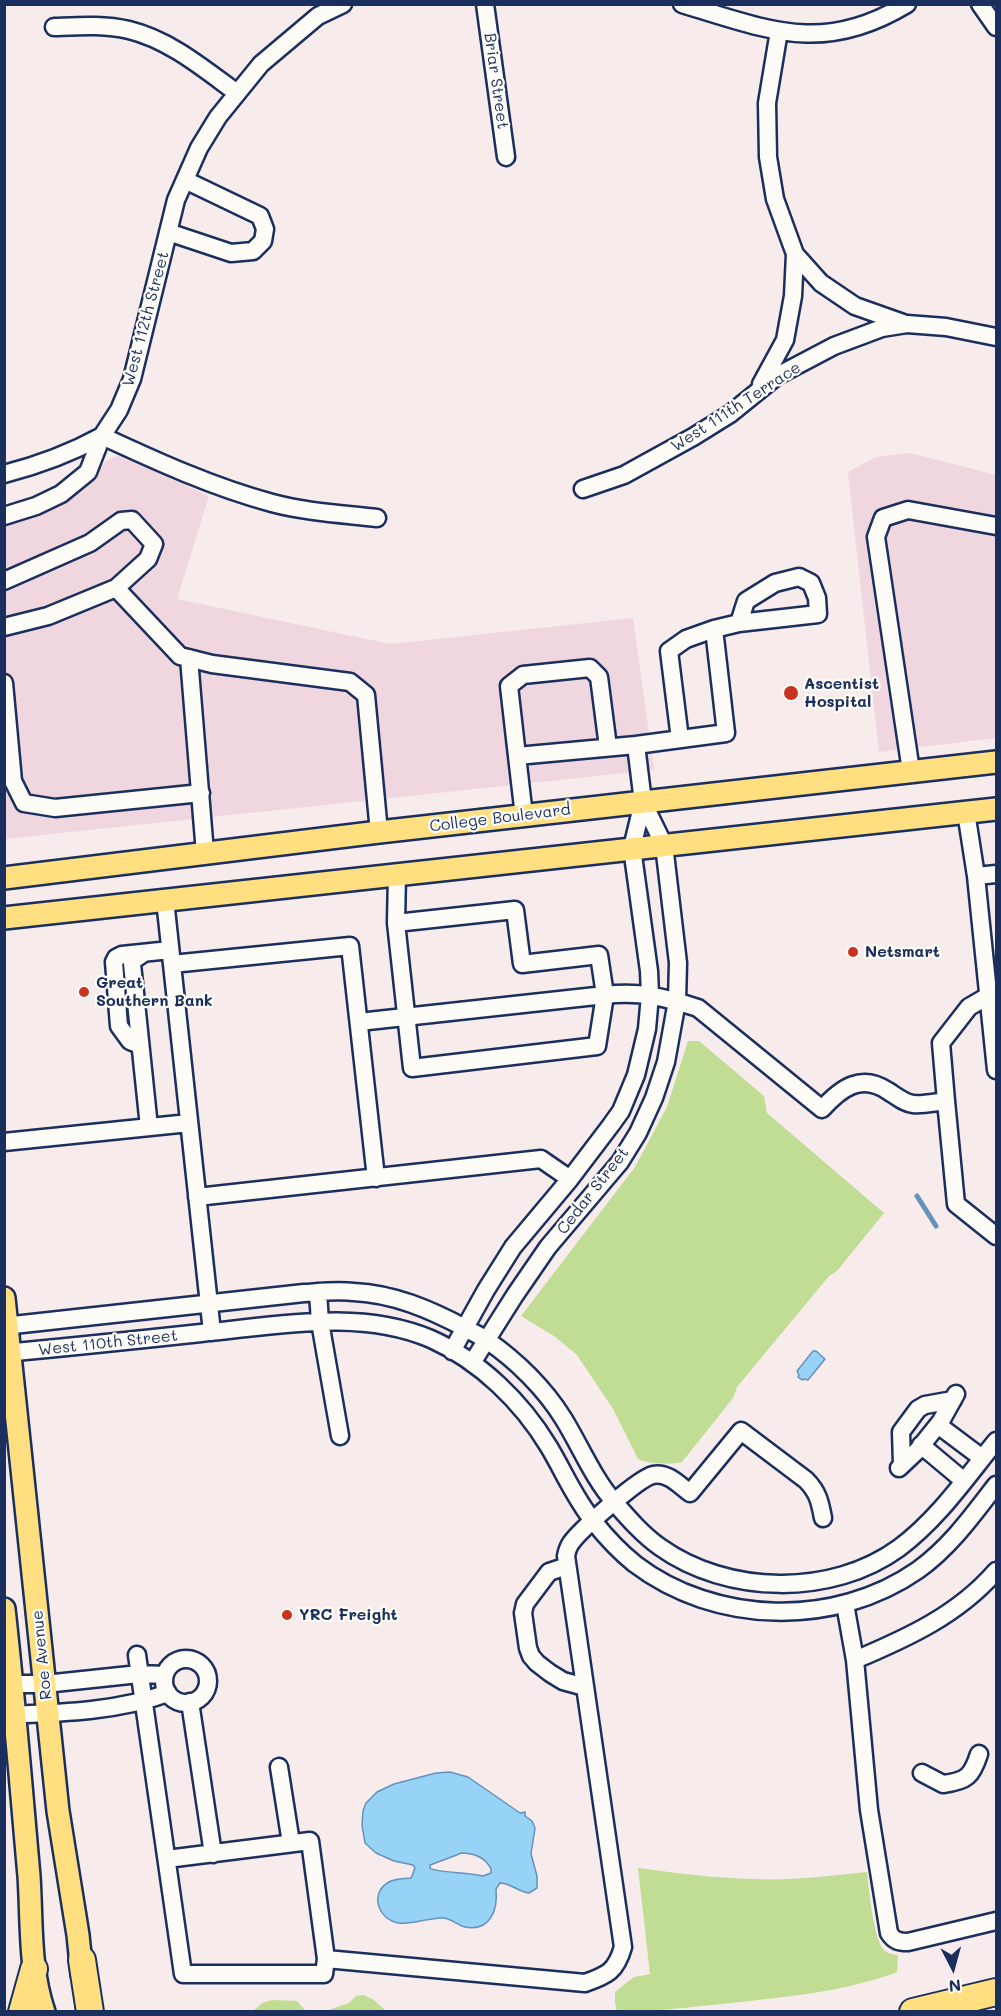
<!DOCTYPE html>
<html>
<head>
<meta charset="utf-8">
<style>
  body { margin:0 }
  #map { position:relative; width:1001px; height:2016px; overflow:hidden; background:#f7ebec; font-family:Mali,sans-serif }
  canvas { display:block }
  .frame { position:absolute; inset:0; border:6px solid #1b2f5e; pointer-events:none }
  .north { position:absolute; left:923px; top:1938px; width:60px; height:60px; -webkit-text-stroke:4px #fdfcf7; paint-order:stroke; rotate:174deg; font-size:16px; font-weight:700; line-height:24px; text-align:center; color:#1b2f5e }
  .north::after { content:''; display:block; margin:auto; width:21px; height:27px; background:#1b2f5e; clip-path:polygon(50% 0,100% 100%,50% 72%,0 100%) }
</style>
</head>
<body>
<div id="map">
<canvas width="1001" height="2016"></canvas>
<div class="frame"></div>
<div class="north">N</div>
</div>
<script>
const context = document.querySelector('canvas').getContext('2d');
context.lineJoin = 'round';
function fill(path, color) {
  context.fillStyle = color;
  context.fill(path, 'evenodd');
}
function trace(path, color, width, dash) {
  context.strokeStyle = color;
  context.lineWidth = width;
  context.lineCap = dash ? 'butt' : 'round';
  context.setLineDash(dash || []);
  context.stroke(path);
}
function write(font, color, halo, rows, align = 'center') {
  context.font = font + ' Mali,sans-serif';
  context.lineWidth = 4.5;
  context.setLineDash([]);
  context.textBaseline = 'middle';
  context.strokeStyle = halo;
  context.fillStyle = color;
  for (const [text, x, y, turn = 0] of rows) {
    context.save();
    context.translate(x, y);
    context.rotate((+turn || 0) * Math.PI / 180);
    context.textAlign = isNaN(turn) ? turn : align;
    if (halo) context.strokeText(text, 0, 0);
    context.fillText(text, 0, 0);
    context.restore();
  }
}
const built = new Path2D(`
  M910,453L996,475V738L879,752L848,472L876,457Z
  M117,456L128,457L158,473L209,496L177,599L390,644L633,618L654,770L5,839V524L30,516L70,494L109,459Z`);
const green = new Path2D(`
  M688,1041H699L764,1096L767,1113L884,1213L837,1271L829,1276L737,1387L733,1398L682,1462C672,1465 648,1464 638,1459L613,1409L577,1355L554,1336L521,1316L635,1167L667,1107Z
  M638,1868C676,1873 714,1878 752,1879C790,1881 829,1876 867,1872C869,1889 873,1940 885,1951C889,1954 893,1954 898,1955L897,1972C847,1991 793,1996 740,2002C699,2006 659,2012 617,2011L615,2003V1992L634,1977L650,1974Z
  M364,1995L374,2000L386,2011H325L349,2003L356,1996Z
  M272,2000L297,2001L306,2011H253L262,2003Z`);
const water = new Path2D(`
  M813,1351H816L825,1359L808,1380L804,1379L802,1380L798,1377L799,1375L797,1371Z
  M450,1772L468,1777L520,1813L525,1812V1816L532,1821L535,1828L531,1854L537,1876V1888L529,1893C519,1892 510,1883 500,1883L496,1889C498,1909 491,1932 465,1927C457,1925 452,1919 444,1918C429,1917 414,1925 398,1923C378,1919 369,1893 389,1882C396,1878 404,1879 411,1878L415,1868L413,1865L394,1861L376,1853L365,1843L362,1825L363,1811L366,1803L377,1792L394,1784L436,1773ZM461,1853C473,1853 485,1857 491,1869V1873L483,1876C470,1872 436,1873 430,1868V1865C440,1861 450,1858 461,1853Z`);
const stream = new Path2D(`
  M917,1196L936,1226`);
const minor = new Path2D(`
  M485,4L506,157
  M682,4C769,30 823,55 907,4
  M980,4L996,27
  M54,27C79,26 104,24 129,30C170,40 204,69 237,93
  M779,31L767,103L768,157L775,199L795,254L821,283L855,306L903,323
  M168,232L231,253L253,251L263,241L265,229L260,216L185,180
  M761,384L785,340L793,296L795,254
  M102,436C158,462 213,487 272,503C306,512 342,514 377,518
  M4,474C39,465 71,453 102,436
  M583,489L624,475L693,437L730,414L777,376L834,346L882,328L907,324L946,327L996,337
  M4,516L36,506L61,494L88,472L102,436L119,410L132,379L176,200L199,148L218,117L261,64L318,16L343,4
  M4,581L90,543L121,521L132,520L154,544L148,559L116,588
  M4,627L48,616L116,588L180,656L212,664L350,682L366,695L379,832
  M714,629L739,623L818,614L817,598L811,583L799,577L775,583L746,601L739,623
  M189,658L205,853
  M4,683L13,781L24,803L55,808L201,793
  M636,745L726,733L714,629L686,639L669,651L680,739
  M517,756L509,686L523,675L590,668L599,677L608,747
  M911,771L876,537L883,518L908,510L996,526
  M966,812L976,876
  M397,874L396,923L412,1068L597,1046L605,995C640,991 664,997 698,1008L822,1109C841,1088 861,1073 888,1091C896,1096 904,1103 913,1104C923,1105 936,1102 946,1101L956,1204L996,1236
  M996,874L976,876L996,1070
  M165,900L212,1332
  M144,953L134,960L132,964L149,1127
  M172,964L350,946L376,1178
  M359,1022L605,995L599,955L522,964L515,910L396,923
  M140,1045L130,1041L119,1026L114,962L116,958L122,955L170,950
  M946,1101L941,1043L969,1007L988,996
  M4,1142L189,1123
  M197,1197L541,1159L570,1179
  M318,1292L320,1322L340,1436
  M4,1326L304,1293C320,1292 337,1290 354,1292C394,1294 429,1309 465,1328C472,1332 481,1336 488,1341C517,1361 545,1389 563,1418C581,1447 593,1478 615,1503C629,1519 643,1535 660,1547C727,1595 832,1597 899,1548C938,1519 966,1478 996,1441
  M452,1351L486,1290L513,1247L570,1179L611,1125L621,1111L636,1075L647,1029L650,995L649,971L632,848L643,802
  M4,1353C70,1347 136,1340 201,1333C276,1326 359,1308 431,1339C480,1361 522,1402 549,1447C564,1472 575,1499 594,1522C606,1537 620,1552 635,1564C715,1625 835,1628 918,1570C950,1547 973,1515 996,1485
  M472,1363L515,1295L548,1247L620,1162L638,1133L654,1098L666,1062L677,1001L678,963L664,845L643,802L636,745L517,756L524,816
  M938,1425L982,1458
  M921,1445L964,1481
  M902,1465L901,1432L918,1409L925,1405L953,1400
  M899,1468L917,1451L941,1421L956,1394
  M567,1566L549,1572L525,1604L523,1613L528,1648L531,1656L537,1663L550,1673L563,1681L585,1687
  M845,1604L855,1660L869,1810L889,1933C894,1941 899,1942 908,1942L996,1921
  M137,1655L183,1974H324L326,1959L310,1841L167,1859
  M164 1681a22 22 0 1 1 44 0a22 22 0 1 1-44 0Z
  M855,1660C907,1638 958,1615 996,1571
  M4,1684H45L139,1674L165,1675
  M190,1702L213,1854
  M4,1715C59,1713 116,1712 168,1693
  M279,1767L291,1843
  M922,1773L943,1784C967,1781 972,1776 979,1754
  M326,1959L585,1983C608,1975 616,1971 623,1947L566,1556C567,1551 568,1547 571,1543C580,1530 639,1478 653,1475C668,1472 679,1485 690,1493L741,1431L806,1480C818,1492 820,1502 823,1518`);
const major = new Path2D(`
  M4,878L379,832L996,762
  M4,918L996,809
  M4,1298L58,1811L78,1935L82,1974
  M4,1609C14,1698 21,1787 29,1876C32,1922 29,1968 44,2012`);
const highway = new Path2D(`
  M82,1960L90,2012
  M22,2012L34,1969
  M913,2012L996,1992`);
const markers = [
  [791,693,8,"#c8321e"],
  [853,952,6,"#c8321e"],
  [84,992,6,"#c8321e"],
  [287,1615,6,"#c8321e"]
];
const streetNames = [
  ["Briar Street",496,81,82],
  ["West 112th Street",146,319,-75],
  ["West 111th Terrace",736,407,-33],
  ["College Boulevard",500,818,-7],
  ["Cedar Street",593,1191,-52],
  ["West 110th Street",108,1343,-6],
  ["Roe Avenue",42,1655,-96]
];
const poiNames = [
  ["Ascentist",804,684],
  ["Hospital",804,702],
  ["Netsmart",865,952],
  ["Great",96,983],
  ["Southern Bank",96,1001],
  ["YRC Freight",299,1615]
];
fill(built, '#f0d7df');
fill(green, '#c1dd94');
fill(water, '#97d2f7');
trace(water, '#6591ba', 1.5);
trace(stream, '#6591ba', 5);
trace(minor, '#1b2f5e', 21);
trace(major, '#1b2f5e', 26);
trace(highway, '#1b2f5e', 30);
trace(minor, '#fdfcf7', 16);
trace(major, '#ffdf80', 21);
trace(highway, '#ffdf80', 26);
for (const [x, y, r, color] of markers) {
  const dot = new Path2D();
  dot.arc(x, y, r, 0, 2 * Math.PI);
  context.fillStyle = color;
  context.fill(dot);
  trace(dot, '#fdfcf7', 2);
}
write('16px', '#1b2f5e', '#fdfcf7', streetNames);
write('bold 16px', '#1b2f5e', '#fdfcf7', poiNames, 'left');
</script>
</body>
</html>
